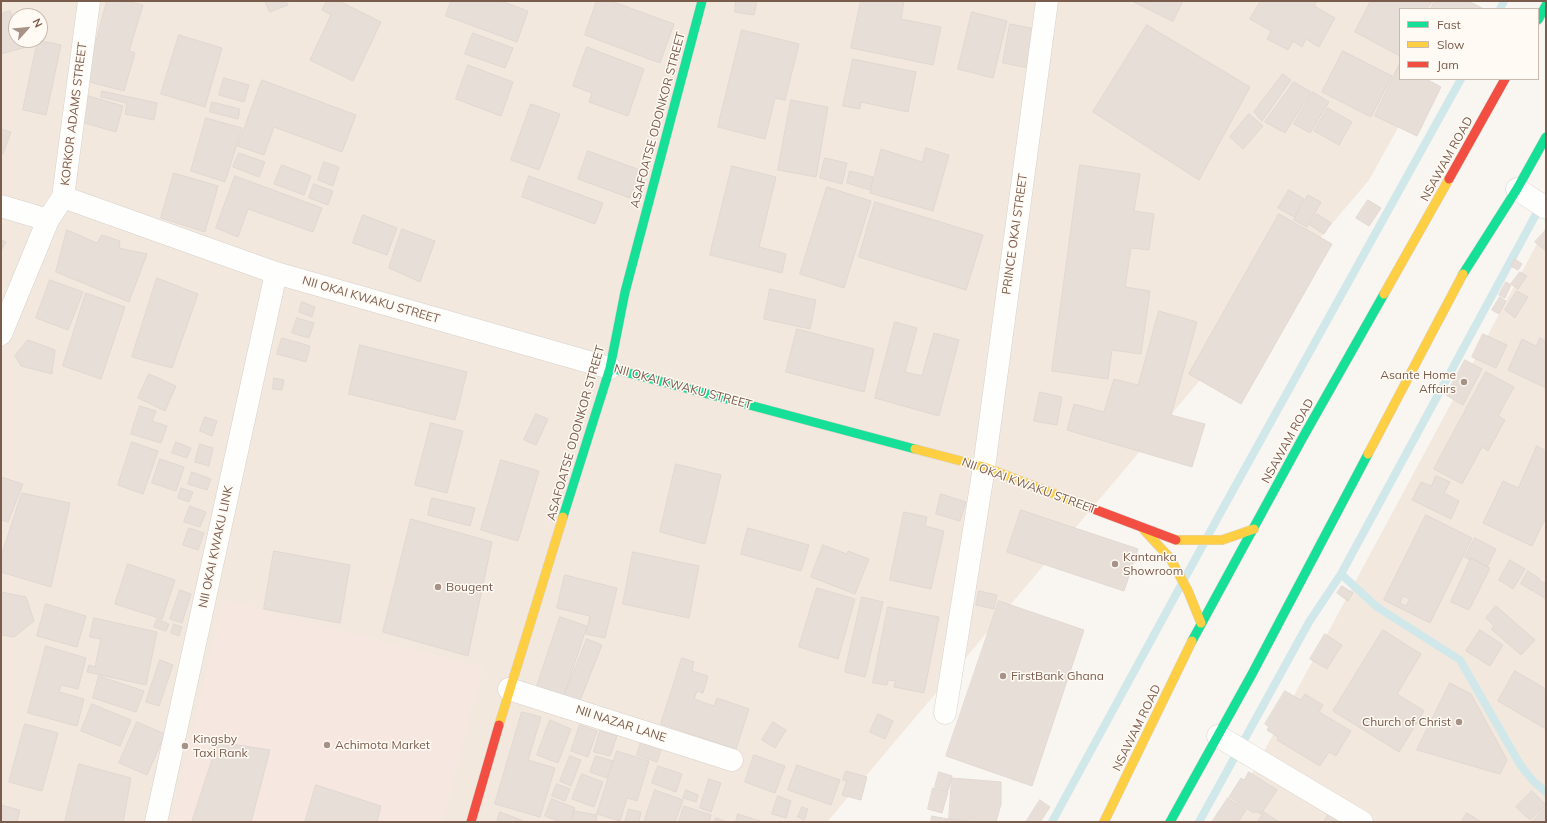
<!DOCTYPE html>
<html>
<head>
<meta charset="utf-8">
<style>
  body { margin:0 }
  #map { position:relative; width:1547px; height:823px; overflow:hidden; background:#f9f5f0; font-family:Mulish,sans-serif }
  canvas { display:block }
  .frame { position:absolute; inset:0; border:2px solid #7a5c4d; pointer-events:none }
  .legend { position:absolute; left:1399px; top:8px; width:140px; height:72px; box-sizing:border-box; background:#fffaf3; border:1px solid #cabbb1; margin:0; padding:5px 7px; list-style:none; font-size:12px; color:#7a5c4d }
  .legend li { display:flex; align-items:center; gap:8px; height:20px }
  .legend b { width:20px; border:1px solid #cabbb1 }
  .north { position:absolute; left:8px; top:8px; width:40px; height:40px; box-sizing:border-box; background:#fffaf3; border:1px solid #cabbb1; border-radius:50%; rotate:63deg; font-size:11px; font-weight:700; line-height:16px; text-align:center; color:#7a5c4d }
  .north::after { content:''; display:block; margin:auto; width:14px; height:18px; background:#a69286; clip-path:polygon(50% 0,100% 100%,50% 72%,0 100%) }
</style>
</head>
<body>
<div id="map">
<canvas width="1547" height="823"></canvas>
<div class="frame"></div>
<ul class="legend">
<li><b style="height:5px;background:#16e098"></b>Fast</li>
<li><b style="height:5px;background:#ffcf43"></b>Slow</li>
<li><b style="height:5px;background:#f24e42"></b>Jam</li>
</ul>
<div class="north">N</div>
</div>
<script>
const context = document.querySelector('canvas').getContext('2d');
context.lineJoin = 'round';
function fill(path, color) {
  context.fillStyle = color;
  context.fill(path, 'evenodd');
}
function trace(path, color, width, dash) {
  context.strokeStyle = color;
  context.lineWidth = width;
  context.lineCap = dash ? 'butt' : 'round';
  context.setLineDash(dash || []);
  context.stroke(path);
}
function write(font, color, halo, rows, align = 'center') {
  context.font = font + ' Mulish,sans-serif';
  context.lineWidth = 3;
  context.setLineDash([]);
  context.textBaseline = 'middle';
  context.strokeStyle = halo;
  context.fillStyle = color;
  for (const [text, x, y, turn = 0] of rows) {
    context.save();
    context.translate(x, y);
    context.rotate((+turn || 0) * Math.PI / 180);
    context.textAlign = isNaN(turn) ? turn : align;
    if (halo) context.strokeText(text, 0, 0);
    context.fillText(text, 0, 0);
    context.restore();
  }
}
const residential = new Path2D(`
  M1,1H1468L1464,9H1400V79H1425L1369,180L827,822H1ZM16,16H40V40H16Z
  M1546,227V822H1226Z`);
const commercial = new Path2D(`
  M223,600L483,667L443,822H172Z`);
const stream = new Path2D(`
  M1500,9L1504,1
  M1341,574L1377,607L1460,660L1521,766L1534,782L1546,792
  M1052,822L1222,510L1461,79
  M1199,822L1309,622L1341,574L1541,205`);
const building = new Path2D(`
  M107,1H125L143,5L129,51L135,53L124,91L86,81Z
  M265,1H286L288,5L270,12Z
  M327,1H339L381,22L353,81L310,60L331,15L322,10Z
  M451,1H501L528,11L517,42L446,16Z
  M597,1H611L674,24L660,63L585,35Z
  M736,1H757L754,15L735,12Z
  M861,1H904L901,19L941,27L933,65L851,48Z
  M1132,1H1183L1173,21Z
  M1261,1H1317L1314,6L1335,18L1319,47L1306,39L1302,47L1293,41L1288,50L1267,39L1271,31L1250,19Z
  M1371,1H1432L1427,9H1400V56L1355,32Z
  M1435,1H1468L1484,9H1431Z
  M10,11L16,24V40H23L26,47L1,54V14Z
  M972,12L1007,21L993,78L958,69Z
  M1010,24L1036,29L1029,68L1003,63Z
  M1147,25L1250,87L1199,180L1093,112Z
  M742,30L799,44L785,100L775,98L765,139L718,127Z
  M473,33L513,48L505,68L465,54Z
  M179,35L222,48L205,107L161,94Z
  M38,40L61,45L46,115L23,110Z
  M587,47L644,69L628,116L589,102L592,93L573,86Z
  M1343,51L1392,76L1371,117L1322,92Z
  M853,59L916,72L908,112L861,102L860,109L843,106Z
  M468,65L513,82L501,116L456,99Z
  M1399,65L1400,79H1426L1441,87L1417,136L1375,116Z
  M1283,74L1291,80L1262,121L1254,112Z
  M224,78L249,85L244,102L219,95Z
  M262,80L356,115L342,152L274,127L264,155L238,146Z
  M1294,82L1311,92L1285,133L1265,122Z
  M102,91L157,103L154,120L125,114L127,103L101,97Z
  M1313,92L1329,102L1310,133L1294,124Z
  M89,96L123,106L116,132L81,122Z
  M791,100L828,107L816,177L778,170Z
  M212,102L240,109L238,119L210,112Z
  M531,104L560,114L539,170L511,160Z
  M1328,108L1352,122L1339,145L1314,131Z
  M1249,114L1263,126L1243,149L1230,137Z
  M206,118L242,128L225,182L191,171Z
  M1,129L11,132L3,154L1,153Z
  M926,148L949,155L933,211L870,193L881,149L922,162Z
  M588,151L640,170L630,198L578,179Z
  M239,153L265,162L259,177L233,167Z
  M825,158L847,163L842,184L820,178Z
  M324,162L339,167L333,186L318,180Z
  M282,165L311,176L304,195L274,184Z
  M1080,165L1140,174L1134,211L1154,214L1149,250L1131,248L1125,287L1150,291L1141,354L1112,350L1108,379L1052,371Z
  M732,166L776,177L759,247L786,254L782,273L710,255Z
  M850,171L873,177L870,190L847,183Z
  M174,173L218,186L205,232L161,218Z
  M235,176L322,208L313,232L248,209L238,237L216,228Z
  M529,176L603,203L595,224L522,197Z
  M314,184L333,191L328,205L309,198Z
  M827,187L871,201L844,288L800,274Z
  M1289,190L1304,199L1294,217L1278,208Z
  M1308,195L1321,202L1307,227L1294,220Z
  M1368,200L1381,208L1369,226L1356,218Z
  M875,202L983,235L966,290L859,257Z
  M1279,214L1332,244L1241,404L1189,374Z
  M1317,214L1331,223L1324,234L1310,225Z
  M363,215L397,228L387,255L353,243Z
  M402,229L435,241L420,282L389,268Z
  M67,230L97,243L102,235L120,241L119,248L147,254L129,302L56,272Z
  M1546,230V251L1535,242Z
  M1,240L6,242L1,251Z
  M1515,259L1522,264L1518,270L1511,266Z
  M1520,272L1527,276L1518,289L1511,284Z
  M157,278L198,294L172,368L132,357Z
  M50,280L83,292L68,330L36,318Z
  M1506,282L1511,285L1505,298L1499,295Z
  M770,289L816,300L810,329L764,319Z
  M1517,291L1528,297L1515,318L1505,310Z
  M86,293L125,307L101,379L63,366Z
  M1500,297L1506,301L1499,314L1492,310Z
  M302,302L315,307L312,317L299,312Z
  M1159,311L1197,322L1171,415L1205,424L1192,467L1067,430L1074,404L1104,412L1114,379L1138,385Z
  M297,318L314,323L309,338L292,333Z
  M895,322L917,328L905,372L922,376L934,333L959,340L939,416L875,398Z
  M797,329L874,349L864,392L786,372Z
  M1483,334L1507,345L1496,368L1472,357Z
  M282,338L310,346L306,362L277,354Z
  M1540,338L1546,341V388L1508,370L1522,339L1536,346Z
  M28,340L55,350L52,374L21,366L15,356Z
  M360,345L467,372L455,420L349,394Z
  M1465,360L1482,369L1463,405L1446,395Z
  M1486,372L1514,387L1498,416L1505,420L1488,451L1482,447L1462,484L1434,469Z
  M149,374L176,386L165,411L138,398Z
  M274,378L284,380L282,390L273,389Z
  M1040,392L1062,397L1057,425L1034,421Z
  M140,406L156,411L152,421L167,426L161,443L131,434Z
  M536,414L548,419L536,445L524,440Z
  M205,417L217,421L212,436L200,431Z
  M431,423L463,431L447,493L415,485Z
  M132,442L158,451L143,494L118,485Z
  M176,442L191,448L187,458L172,453Z
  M200,444L213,448L209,466L195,462Z
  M1537,446L1546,451V517L1532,546L1483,523L1503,481L1518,488Z
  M160,459L184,467L176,491L152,483Z
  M501,460L539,471L518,541L481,530Z
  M676,464L721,475L705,544L660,532Z
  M192,472L211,479L207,490L188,484Z
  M1436,476L1450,482L1444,493L1459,501L1451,519L1412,500L1421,482L1431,486Z
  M1,477L23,484L8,522L1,520Z
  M181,488L193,492L189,502L178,498Z
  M22,493L70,503L51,587L1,572V557Z
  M941,494L966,502L960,521L936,514Z
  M432,498L475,508L470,526L428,515Z
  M190,506L206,512L200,527L184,522Z
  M1021,510L1138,549L1124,591L1007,552Z
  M904,512L927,517L925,526L944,531L931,589L890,580Z
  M1426,515L1472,538L1430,623L1384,600ZM1403,596L1410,599L1406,606L1400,603Z
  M411,519L492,542L468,656L383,632Z
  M189,528L204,533L198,550L183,545Z
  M748,528L809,545L801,571L741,554Z
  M1475,538L1496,549L1487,567L1471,558L1470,560L1465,557Z
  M823,545L847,554L848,551L869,559L855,594L811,577Z
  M274,551L350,565L340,623L264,609Z
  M633,552L699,566L689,618L623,604Z
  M1471,558L1490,568L1469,610L1451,602Z
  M1510,560L1525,569L1513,589L1499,580Z
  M128,564L175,580L162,619L115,604Z
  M1528,571L1540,579L1533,591L1521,584Z
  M565,575L617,588L605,638L586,634L590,616L557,608Z
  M1541,581L1546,584V599L1535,592Z
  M1342,586L1353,593L1348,601L1337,593Z
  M817,588L855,599L838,659L799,647Z
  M180,590L191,594L182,623L170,619Z
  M979,591L997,595L994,609L976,605Z
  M1,592L26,597L34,621L14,637L1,635Z
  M862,597L883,602L865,677L845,672Z
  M999,601L1084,630L1032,786L946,756Z
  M46,604L86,616L77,647L37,636Z
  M1496,606L1535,640L1521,655L1491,629L1494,626L1486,618Z
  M888,607L939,617L924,693L894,687L896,681L888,680L887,685L873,683Z
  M560,617L587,626L563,698L536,689Z
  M94,618L157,632L146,685L87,672L89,665L95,667L101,639L90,637Z
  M157,619L169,624L166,631L154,627Z
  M174,624L182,627L179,636L171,633Z
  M1383,630L1421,654L1397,694L1424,711L1399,752L1333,711Z
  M1480,630L1503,645L1490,666L1466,651Z
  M1325,634L1342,645L1327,669L1310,659Z
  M587,639L602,645L577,708L562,702Z
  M46,646L86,658L78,689L61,685L59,692L84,699L77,726L28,713Z
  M682,658L694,662L692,671L708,676L703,693L697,691L694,699L714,706L717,698L749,709L736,749L661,724Z
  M160,660L173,665L159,706L146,702Z
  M1515,671L1546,689V729L1498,701Z
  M99,676L144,691L136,712L93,698Z
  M1450,683L1471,694L1507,760L1500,774L1417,750Z
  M1285,691L1301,700L1305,694L1323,705L1319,712L1351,731L1336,756L1329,752L1320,766L1277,740L1278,737L1267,730L1269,727L1265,724Z
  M92,704L131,720L120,746L81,731Z
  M522,712L541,717L528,760L555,768L540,817L495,804Z
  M878,714L893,721L885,739L870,732Z
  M550,720L571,729L558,763L537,755Z
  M137,722L165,734L147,775L119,763Z
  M773,722L786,730L775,748L762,740Z
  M25,724L58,733L42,791L9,782Z
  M580,725L597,731L588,757L571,751Z
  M600,731L617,736L610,756L594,752Z
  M643,736L663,743L657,762L637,755Z
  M218,742L270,750L251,822H192Z
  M617,751L649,761L637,801L627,798L620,821L597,814Z
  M754,755L785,766L775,793L745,782Z
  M570,756L581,760L571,786L560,781Z
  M596,756L613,761L607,778L590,772Z
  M79,764L131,778L123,822H65Z
  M797,765L840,780L831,805L788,790Z
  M658,766L682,774L676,792L652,783Z
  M846,771L867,777L861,800L842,795L847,781L843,780Z
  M939,772L952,776L948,791L935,787Z
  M1249,772L1277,790L1261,814L1255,811L1254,813L1229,797L1241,778L1244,780Z
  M582,774L603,782L594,807L572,799Z
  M952,778L1001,782V804L996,822H976L949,819Z
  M709,779L721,783L711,812L700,808Z
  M557,784L570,789L565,801L552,796Z
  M316,785L381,806L377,822H305Z
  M933,788L948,792L942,813L928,809Z
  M655,790L683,800L675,822H644Z
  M686,790L698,795L696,802L683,798Z
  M1532,791L1546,805L1530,820L1516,807Z
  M778,796L791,801L786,818L772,814Z
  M1228,798L1246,810L1238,822H1212Z
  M552,799L575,808L570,822H560L545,816Z
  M1040,800L1050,807L1040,822H1026Z
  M1,805L20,810L17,822H1Z
  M684,806L711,815L709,822H679Z
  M802,807L808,809L804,820L798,817Z
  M1546,807V822H1532Z
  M629,809L641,812L639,822H625Z
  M574,811L597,815L596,822H573Z
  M500,812L526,822H497Z
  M1264,812L1279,822H1258Z
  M1329,813L1345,822H1324Z
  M1467,813L1481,822H1461Z
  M738,814L763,822H736Z
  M932,816L947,819L946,822H931Z
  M716,818L727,822H714Z
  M947,819L970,822H947Z`);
const street = new Path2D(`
  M1517,189L1546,208
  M63,197L276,273L610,368
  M1,206L48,220
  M1,334L48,220L63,197L89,1
  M509,689L732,760
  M945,713L984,467L1047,1
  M1218,736L1362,822
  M156,822L276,273`);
const fast = new Path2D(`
  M1538,20L1546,5
  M1463,274L1517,189L1546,137
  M610,368L915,449
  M563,517L610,368L625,292L702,1
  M1192,641L1302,439L1384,294
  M1170,822L1252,674L1368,454`);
const slow = new Path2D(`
  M1384,294L1449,179
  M915,449L984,467L1091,508
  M1368,454L1463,274
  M1144,530L1170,558L1188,591L1201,623
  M1176,540H1222L1254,529
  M499,725L563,517
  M1104,822L1192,641`);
const jam = new Path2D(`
  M1449,179L1505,79
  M1091,508L1176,540
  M471,822L499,725`);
const markers = [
  [1464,382,4,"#a69286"],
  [1115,564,4,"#a69286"],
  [438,587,4,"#a69286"],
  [1003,676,4,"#a69286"],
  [1459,722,4,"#a69286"],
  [327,745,4,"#a69286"],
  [185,746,4,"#a69286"]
];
const streetNames = [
  ["KORKOR ADAMS STREET",74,114,-83],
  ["ASAFOATSE ODONKOR STREET",658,120,-75],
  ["NSAWAM ROAD",1447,159,-61],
  ["PRINCE OKAI STREET",1015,234,-82],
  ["NII OKAI KWAKU STREET",371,300,16],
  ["NII OKAI KWAKU STREET",683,387,15],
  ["ASAFOATSE ODONKOR STREET",576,433,-74],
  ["NSAWAM ROAD",1288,441,-61],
  ["NII OKAI KWAKU STREET",1029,486,20],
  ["NII OKAI KWAKU LINK",216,547,-78],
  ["NII NAZAR LANE",621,724,18],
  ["NSAWAM ROAD",1137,728,-64]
];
const poiNames = [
  ["Asante Home",1456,375,"right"],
  ["Affairs",1456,389,"right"],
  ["Kantanka",1123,557],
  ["Showroom",1123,571],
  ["Bougent",446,587],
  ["FirstBank Ghana",1011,676],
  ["Church of Christ",1451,722,"right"],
  ["Kingsby",193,739],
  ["Taxi Rank",193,753],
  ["Achimota Market",335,745]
];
fill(residential, '#f2e8de');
fill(commercial, '#f6e8e1');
trace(stream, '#d0e8ea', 8);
fill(building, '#e6ded7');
trace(building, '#e2d8d2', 1);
trace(street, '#d7d1cb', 23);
trace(fast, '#d9d2cb', 10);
trace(slow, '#d9d2cb', 10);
trace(jam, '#d9d2cb', 10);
trace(street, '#fefefd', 22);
trace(fast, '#16e098', 9);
trace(slow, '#ffcf43', 9);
trace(jam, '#f24e42', 9);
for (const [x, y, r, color] of markers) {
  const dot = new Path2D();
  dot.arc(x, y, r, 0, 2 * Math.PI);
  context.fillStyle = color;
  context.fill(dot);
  trace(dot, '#fffaf3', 1.5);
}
write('12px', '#7a5c4d', '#fffaf3', streetNames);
write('12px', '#7a5c4d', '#fffaf3', poiNames, 'left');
</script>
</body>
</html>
